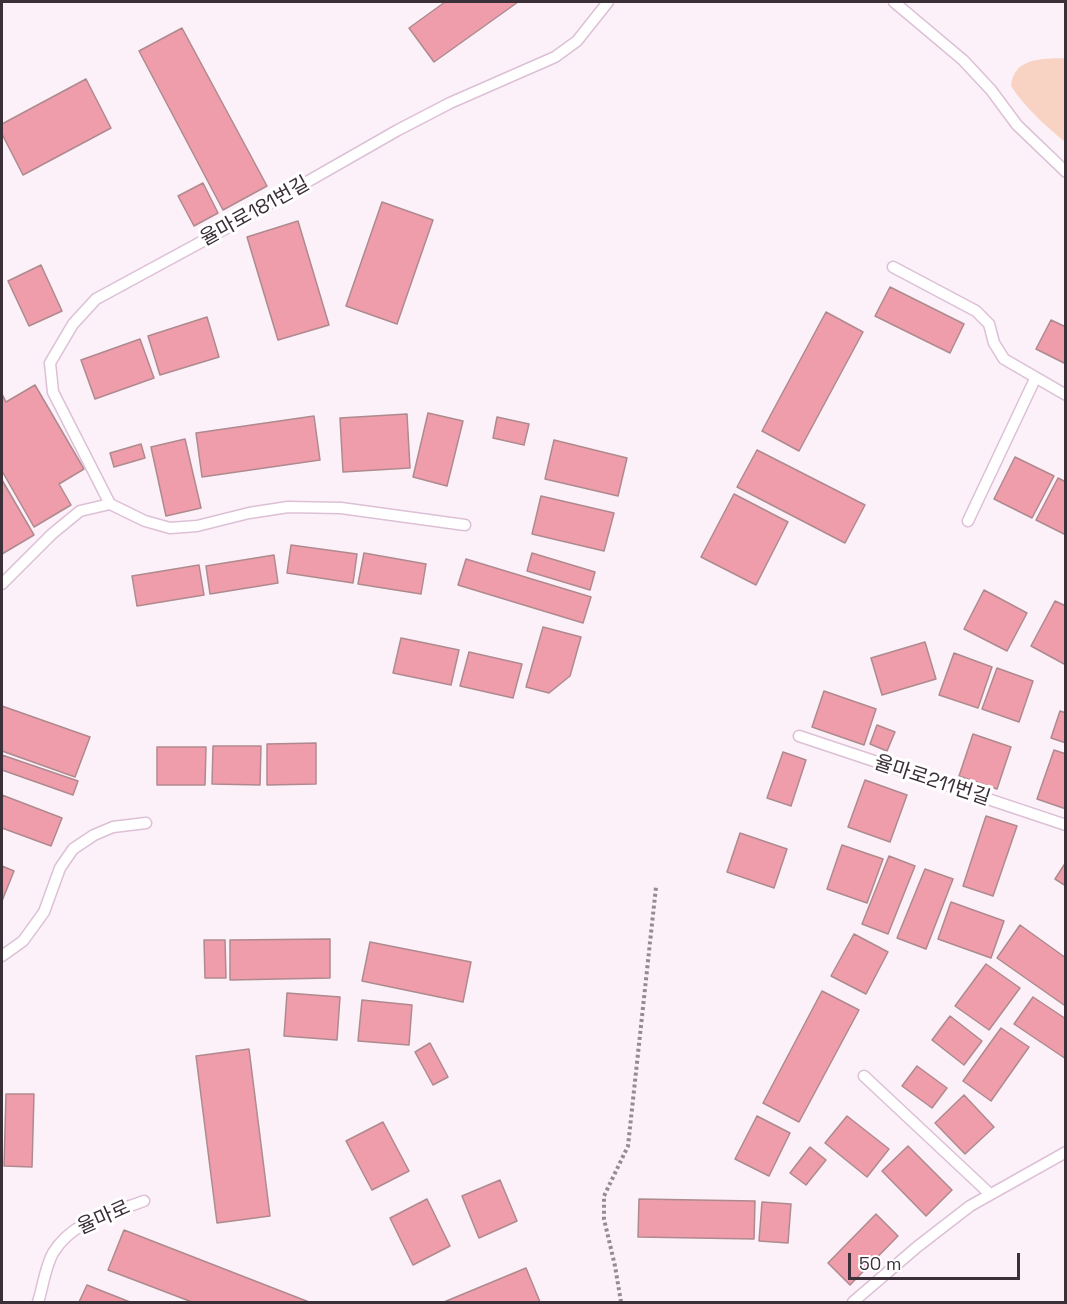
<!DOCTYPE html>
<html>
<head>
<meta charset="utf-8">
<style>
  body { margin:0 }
  #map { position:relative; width:1067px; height:1304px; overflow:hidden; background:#fcf0f9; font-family:"Space Grotesk",sans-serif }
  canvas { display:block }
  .frame { position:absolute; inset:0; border:3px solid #3b2f38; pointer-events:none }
  .scale { position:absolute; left:848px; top:1253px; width:172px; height:27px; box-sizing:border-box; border:3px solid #3b2f38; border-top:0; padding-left:8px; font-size:18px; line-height:21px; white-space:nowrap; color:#3b2f38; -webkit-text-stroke:4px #fff; paint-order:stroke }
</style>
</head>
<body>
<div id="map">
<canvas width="1067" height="1304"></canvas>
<div class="frame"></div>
<div class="scale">50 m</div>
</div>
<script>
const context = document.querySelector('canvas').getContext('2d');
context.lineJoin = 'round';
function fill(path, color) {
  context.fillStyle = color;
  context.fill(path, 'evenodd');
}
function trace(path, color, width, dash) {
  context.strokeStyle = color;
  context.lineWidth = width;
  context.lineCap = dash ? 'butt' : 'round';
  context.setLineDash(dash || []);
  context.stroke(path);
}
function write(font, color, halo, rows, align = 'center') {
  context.font = font + ' "Space Grotesk","Noto Sans KR",sans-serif';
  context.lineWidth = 6;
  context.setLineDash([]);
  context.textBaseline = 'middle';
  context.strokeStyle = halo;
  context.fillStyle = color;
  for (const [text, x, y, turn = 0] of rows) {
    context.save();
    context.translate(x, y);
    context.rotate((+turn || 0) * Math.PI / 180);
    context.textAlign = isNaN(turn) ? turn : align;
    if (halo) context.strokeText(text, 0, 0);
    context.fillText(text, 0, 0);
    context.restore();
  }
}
const green = new Path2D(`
  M1065,58H1066L1065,142C1045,125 1026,109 1011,86C1014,57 1042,59 1065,58Z`);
const building = new Path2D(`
  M445,2H518L434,62L409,28Z
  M182,28L267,186L223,210L139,51Z
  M86,79L111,128L23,175L2,134V124Z
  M203,183L218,213L194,226L178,196Z
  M382,202L433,220L397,324L346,306Z
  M298,221L329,325L278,340L247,237Z
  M41,265L62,311L29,326L8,281Z
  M890,287L964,324L950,353L875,316Z
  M826,312L863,332L799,451L762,431Z
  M207,317L219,357L160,375L148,336Z
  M1051,320L1066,327V364L1036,349Z
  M140,339L154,378L95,399L81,360Z
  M35,385L84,469L59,484L71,505L34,527L2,471V394L6,402Z
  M428,413L463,421L447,486L413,477Z
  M407,414L410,468L343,472L340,418Z
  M314,416L320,460L202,477L196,433Z
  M497,417L529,424L524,445L493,438Z
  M185,439L201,508L166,516L151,447Z
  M554,440L627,458L618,496L545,479Z
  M141,444L145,458L114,467L110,453Z
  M757,450L865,505L845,543L737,487Z
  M1015,457L1054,476L1032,518L994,499Z
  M1058,478L1066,482V535L1036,520Z
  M2,480L34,535L2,554Z
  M734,494L788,522L756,585L701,557Z
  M541,496L614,513L604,551L532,534Z
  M291,545L357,554L353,583L287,573Z
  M364,553L426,564L421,594L358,584Z
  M532,553L595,572L590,590L527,571Z
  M274,555L278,583L210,594L206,566Z
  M466,559L591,597L583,623L458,585Z
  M199,565L204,595L137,606L132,576Z
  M984,590L1027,613L1007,651L964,629Z
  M1055,601L1066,606V665L1031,646Z
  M543,627L581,637L570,676L549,693L526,687Z
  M401,638L459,650L451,685L393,673Z
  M925,642L936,679L882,695L871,658Z
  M469,652L522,664L513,698L460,686Z
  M954,653L992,667L978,708L939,695Z
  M997,668L1033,681L1019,722L982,709Z
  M824,691L876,709L864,745L812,727Z
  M2,706L90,737L75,777L2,751Z
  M1060,711L1066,713V743L1051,738Z
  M877,725L895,732L887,751L870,744Z
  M973,734L1011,747L997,789L959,776Z
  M316,743V784L267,785V744Z
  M213,746H261L260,785L212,784Z
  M157,747H206L205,785H157Z
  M1054,750L1066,754V809L1037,799Z
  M783,752L806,760L791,806L767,798Z
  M2,755L78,781L73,795L2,770Z
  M865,780L907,795L890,842L848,827Z
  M2,795L62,818L51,846L2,828Z
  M986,816L1017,826L993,896L963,886Z
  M740,833L787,849L774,888L727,872Z
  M842,845L883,859L867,903L827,889Z
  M889,856L915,866L888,934L862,924Z
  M1066,862V886L1055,879Z
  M2,866L14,871L2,901Z
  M925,869L953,879L926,949L897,938Z
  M951,902L1004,921L991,958L938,939Z
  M1020,925L1066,958V1003L1064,1005L997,958Z
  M854,934L888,952L866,994L831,976Z
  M330,939V978L230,980V940Z
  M204,940H225L226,978H205Z
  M370,942L471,962L463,1002L362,981Z
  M986,964L1020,988L989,1030L955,1006Z
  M822,991L859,1010L799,1122L763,1103Z
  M287,993L340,997L337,1040L284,1036Z
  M1033,997L1066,1019V1059L1014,1024Z
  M362,1000L412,1005L409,1045L358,1041Z
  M950,1016L982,1041L964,1065L932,1040Z
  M1001,1028L1029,1047L991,1101L963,1081Z
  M430,1043L448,1077L433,1085L415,1052Z
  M249,1049L270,1216L217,1223L196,1056Z
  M917,1066L947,1088L932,1108L902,1086Z
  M6,1094H34L32,1167L4,1166Z
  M964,1095L994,1127L965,1154L935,1123Z
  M757,1116L790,1133L769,1176L735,1159Z
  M847,1116L889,1149L867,1177L825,1143Z
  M383,1122L409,1171L372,1190L346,1141Z
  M908,1146L952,1190L926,1216L882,1171Z
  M810,1147L826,1160L806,1185L790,1173Z
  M500,1180L517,1221L479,1238L462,1196Z
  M427,1199L450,1246L413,1265L390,1218Z
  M639,1199L755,1201L754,1239L638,1237Z
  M762,1202L791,1204L788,1243L759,1241Z
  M876,1214L898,1236L850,1285L828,1263Z
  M124,1230L309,1302H192L108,1270Z
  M526,1268L540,1302H444Z
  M87,1285L130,1302H79Z`);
const path = new Path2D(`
  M621,1302L615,1266L604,1219V1196L628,1146L656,887`);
const lane = new Path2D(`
  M894,2L963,60L991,90L1017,125L1066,172
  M893,267L976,311L989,324L994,343L1004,359L1066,395
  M110,504L53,392L50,363L73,324L96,299L214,235L398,130L450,103L555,57L577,41L608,2
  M968,521L1035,379
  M2,584L52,534L80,511L110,504L145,521L170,528L197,526L249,513L288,507L341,508L465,525
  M799,736L1066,825
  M2,956L23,941L44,912L60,868L73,849L94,835L113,827L146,823
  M864,1076L990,1194
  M38,1302C43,1287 45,1267 53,1253C72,1221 111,1213 144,1201
  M853,1302L917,1247L970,1206L1066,1152`);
const streetNames = [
  ["율마로181번길",255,212,-29],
  ["율마로211번길",932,781,18],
  ["율마로",104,1218,-24]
];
fill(green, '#f8d3c3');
fill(building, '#f09dab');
trace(building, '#ae8a8e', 1.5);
trace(lane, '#ddc0d6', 13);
trace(path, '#958992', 4, [3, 3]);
trace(lane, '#fff', 10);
write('20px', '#3b2f38', '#fff', streetNames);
</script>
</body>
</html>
